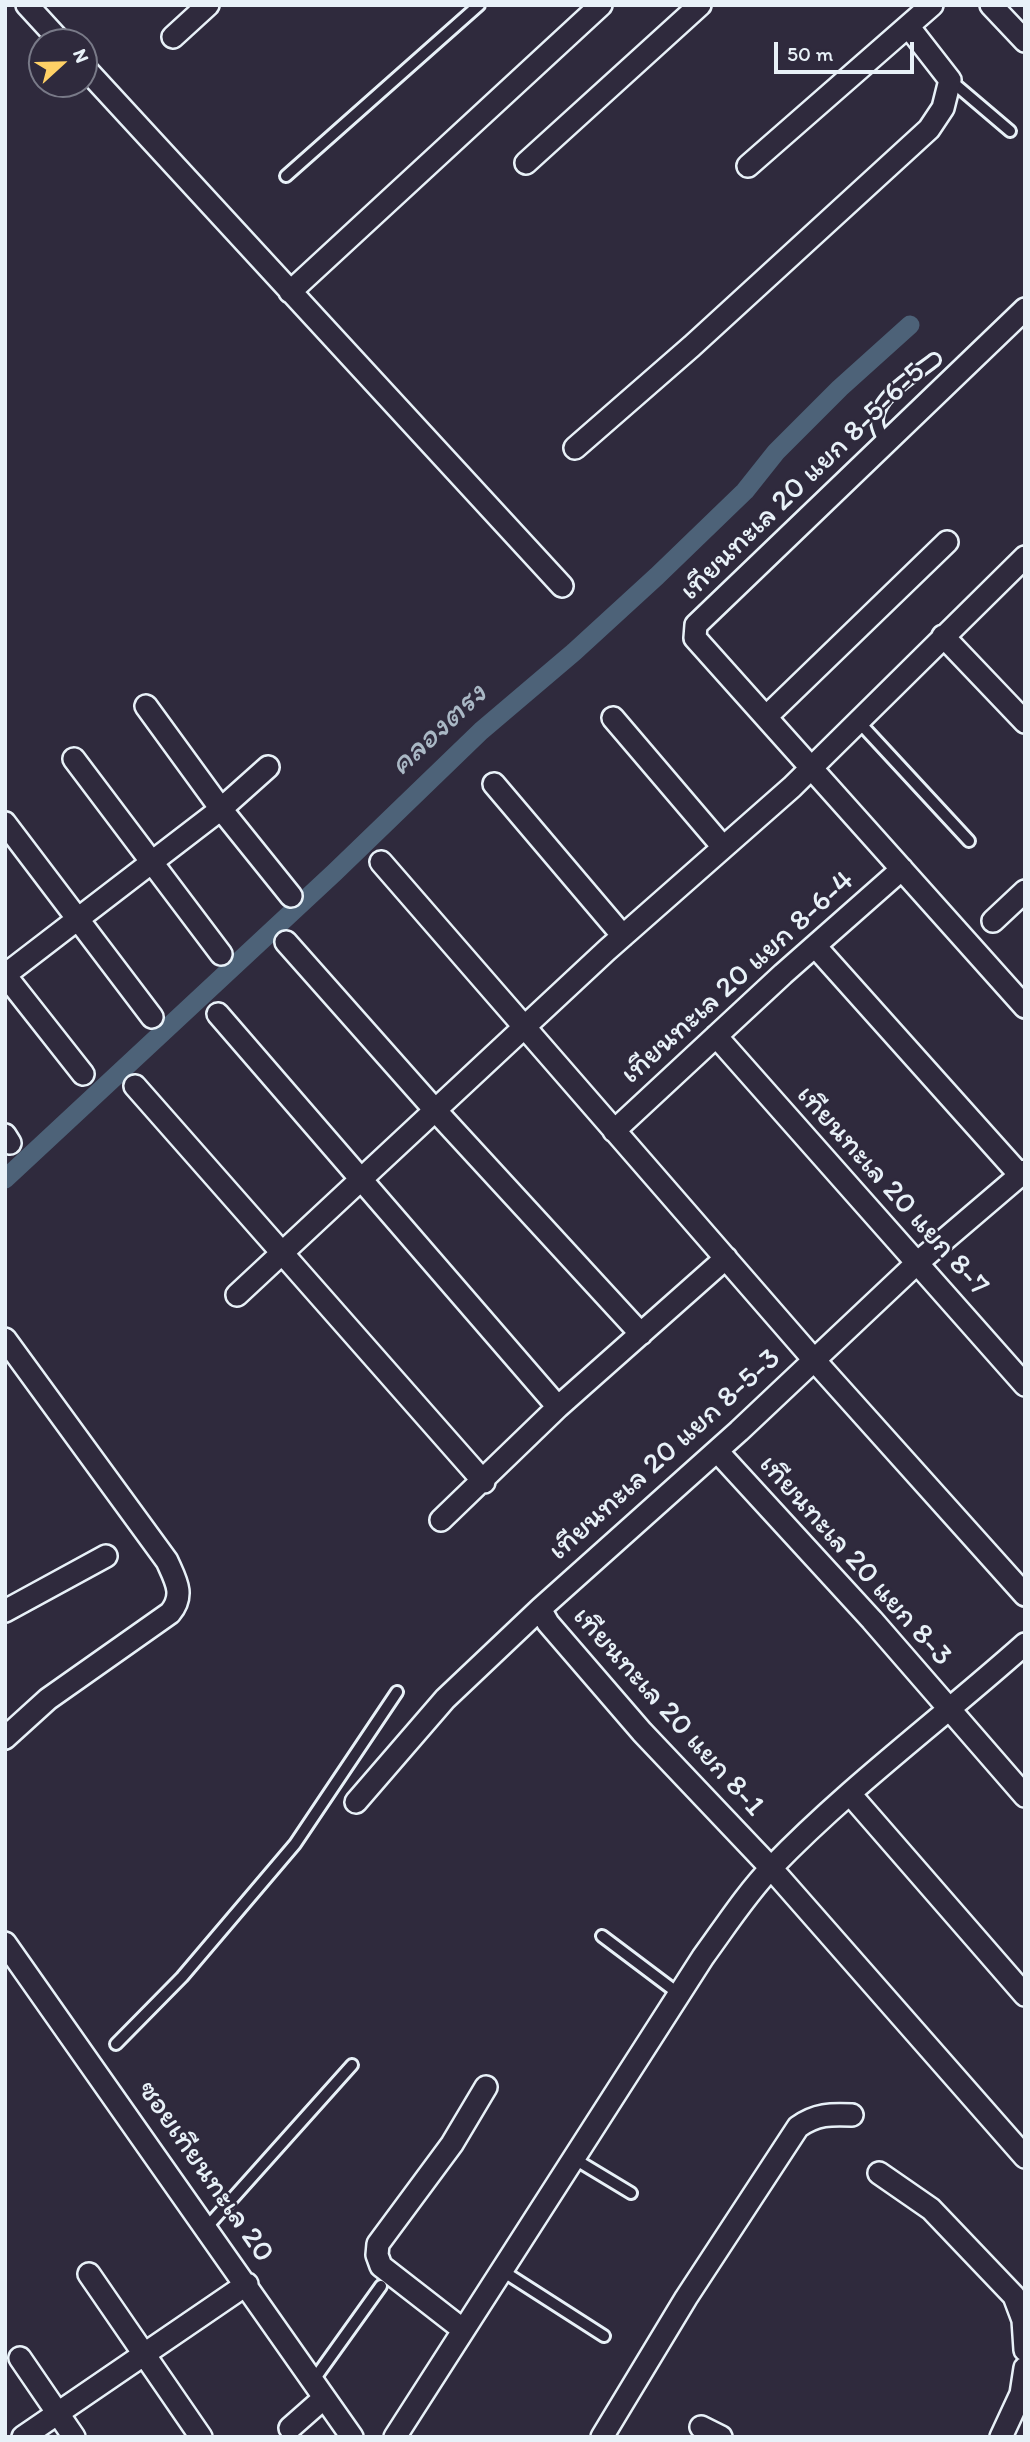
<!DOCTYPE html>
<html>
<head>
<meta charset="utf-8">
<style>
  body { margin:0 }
  #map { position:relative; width:1030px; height:2442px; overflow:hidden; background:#2f2a3d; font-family:Itim,sans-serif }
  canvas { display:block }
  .frame { position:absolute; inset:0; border:7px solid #e8f1f8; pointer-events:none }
  .north { position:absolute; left:28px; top:28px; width:70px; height:70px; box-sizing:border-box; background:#2f2a3d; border:2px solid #797a88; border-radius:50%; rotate:68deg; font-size:19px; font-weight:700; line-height:28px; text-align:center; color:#e8f1f8 }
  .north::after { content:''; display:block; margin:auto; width:24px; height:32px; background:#ffd166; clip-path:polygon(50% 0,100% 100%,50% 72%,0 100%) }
  .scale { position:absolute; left:774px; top:42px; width:140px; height:32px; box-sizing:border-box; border:4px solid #e8f1f8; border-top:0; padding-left:9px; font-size:21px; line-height:24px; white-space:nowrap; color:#e8f1f8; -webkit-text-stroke:5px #2f2a3d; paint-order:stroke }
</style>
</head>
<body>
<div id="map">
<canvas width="1030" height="2442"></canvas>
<div class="frame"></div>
<div class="north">N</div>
<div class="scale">50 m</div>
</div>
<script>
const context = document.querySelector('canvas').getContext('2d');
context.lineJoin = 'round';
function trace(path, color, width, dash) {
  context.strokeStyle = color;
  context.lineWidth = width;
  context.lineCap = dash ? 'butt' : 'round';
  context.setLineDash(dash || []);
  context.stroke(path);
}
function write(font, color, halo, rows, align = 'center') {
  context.font = font + ' Itim,"Playpen Sans Thai",sans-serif';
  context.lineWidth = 5;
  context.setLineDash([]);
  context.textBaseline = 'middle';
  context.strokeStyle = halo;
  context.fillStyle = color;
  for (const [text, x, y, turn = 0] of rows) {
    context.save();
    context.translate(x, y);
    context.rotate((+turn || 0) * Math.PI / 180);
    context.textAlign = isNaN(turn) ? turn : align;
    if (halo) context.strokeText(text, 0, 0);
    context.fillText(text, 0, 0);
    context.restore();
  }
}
const canal = new Path2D(`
  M5,1179L335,872L481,731L574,652L657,576L745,491L776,452L840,388L910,325`);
const lane = new Path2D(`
  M950,80L1010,131
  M286,176L479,5
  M885,443C882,436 877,429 877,421C876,396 917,374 934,360
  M858,721L969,841
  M602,1936L679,1994
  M116,2044L182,1977L295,1844L397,1692
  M573,2158L631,2193
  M207,2227L352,2065
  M501,2270L604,2336
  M313,2381L381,2286`);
const street = new Path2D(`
  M27,5L61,42
  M991,5L1025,41
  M173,37L208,5
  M84,67L562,586
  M526,163L700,5
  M748,166L932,5
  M290,292L601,5
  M1025,309L696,625L695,638L1025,1007
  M575,448L692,346L929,129L943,108L950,80L908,26
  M943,636L1025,722
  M146,706L221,809L291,896
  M766,717L947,542
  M613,718L723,847
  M74,759L221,954
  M494,784L623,936
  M5,823L152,1017
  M381,862L815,1361L1025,1595
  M993,921L1025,891
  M286,942L435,1110L641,1334
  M815,946L1020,1175
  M5,975L221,809L268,767
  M5,975L83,1074
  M218,1014L558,1407
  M716,1036L1025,1385
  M135,1086L484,1482
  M614,1131L783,974L902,869
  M5,1135L10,1143
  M1025,1171L916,1264L739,1431L540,1609L548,1623L642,1732L771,1868L1025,2157
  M237,1295L607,950L792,787L1025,557
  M5,1339L167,1561C176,1581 185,1595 170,1613L48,1699L5,1738
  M717,1451L872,1620L1025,1796
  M441,1520L558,1407L726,1258
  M5,1611L106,1556
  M850,1794L1025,1995
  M356,1802L445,1699L540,1609
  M5,1943L352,2437
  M879,2173L931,2209L1014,2296L1023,2320L1025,2350
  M89,2274L201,2437
  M462,2329L381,2266L377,2255L378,2244L452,2144L486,2087
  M20,2358L74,2437
  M701,2427L721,2437
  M290,2428L324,2398
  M23,2437L247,2284
  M395,2437L703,1957C725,1927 746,1894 772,1867C849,1787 941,1719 1025,1644
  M602,2437L686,2298L798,2127C816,2114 831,2114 852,2115
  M1001,2437L1021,2394L1025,2368`);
const streetNames = [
  ["เทียนทะเล 20 แยก 8-5-6-5",803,482,-44],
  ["เทียนทะเล 20 แยก 8-6-4",738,978,-42],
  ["เทียนทะเล 20 แยก 8-7",892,1191,48],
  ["เทียนทะเล 20 แยก 8-5-3",665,1455,-42],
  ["เทียนทะเล 20 แยก 8-3",855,1561,48],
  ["เทียนทะเล 20 แยก 8-1",668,1712,48],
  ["ซอยเทียนทะเล 20",205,2172,55]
];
const waterNames = [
  ["คลองตรง",439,730,-43]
];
trace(canal, '#4d6278', 19);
trace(lane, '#e8f1f8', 16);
trace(street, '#e8f1f8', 26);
trace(lane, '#2f2a3d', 10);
trace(street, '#2f2a3d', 21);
write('30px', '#e8f1f8', '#2f2a3d', streetNames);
write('italic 32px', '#aab8c5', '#2f2a3d', waterNames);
</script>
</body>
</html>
